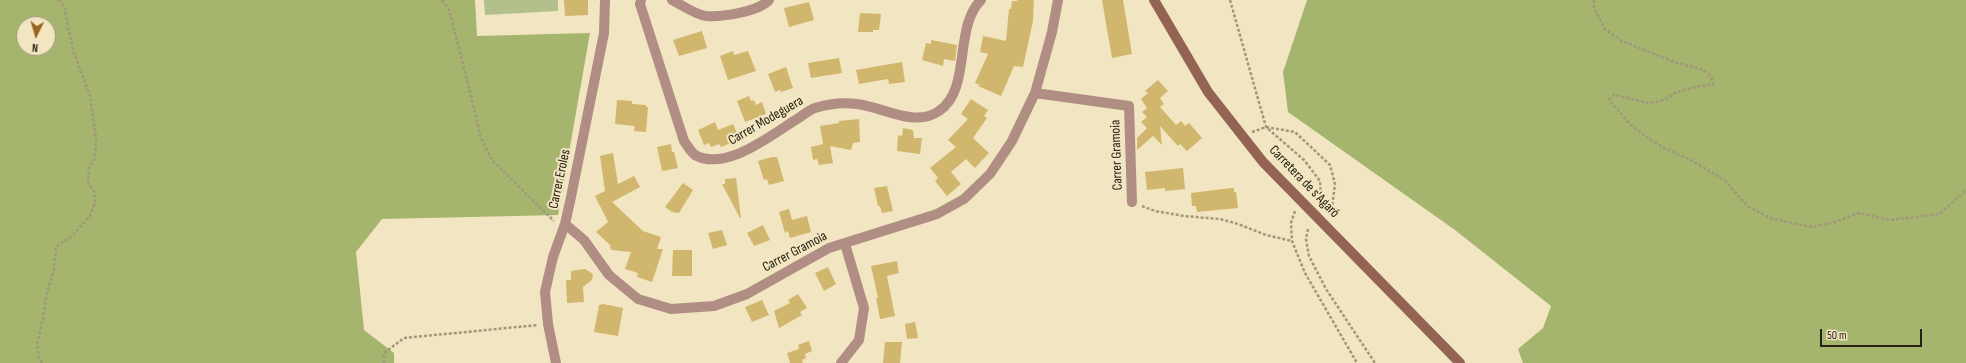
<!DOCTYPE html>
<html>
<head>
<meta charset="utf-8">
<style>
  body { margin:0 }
  #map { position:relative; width:1966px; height:363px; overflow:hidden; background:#f2e5c1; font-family:"Sofia Sans Condensed",sans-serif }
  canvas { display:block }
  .north { position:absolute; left:16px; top:16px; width:40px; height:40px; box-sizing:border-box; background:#f2e5c1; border:1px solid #a0977c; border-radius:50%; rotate:185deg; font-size:11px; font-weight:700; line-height:16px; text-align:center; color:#262114 }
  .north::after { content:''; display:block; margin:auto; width:14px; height:18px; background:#9b641f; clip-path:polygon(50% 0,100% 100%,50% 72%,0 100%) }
  .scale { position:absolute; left:1820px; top:329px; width:102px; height:18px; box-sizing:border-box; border:2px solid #262114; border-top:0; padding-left:5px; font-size:12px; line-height:14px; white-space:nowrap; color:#262114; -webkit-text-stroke:3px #f2e5c1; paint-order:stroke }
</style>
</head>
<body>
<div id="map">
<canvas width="1966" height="363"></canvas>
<div class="north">N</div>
<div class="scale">50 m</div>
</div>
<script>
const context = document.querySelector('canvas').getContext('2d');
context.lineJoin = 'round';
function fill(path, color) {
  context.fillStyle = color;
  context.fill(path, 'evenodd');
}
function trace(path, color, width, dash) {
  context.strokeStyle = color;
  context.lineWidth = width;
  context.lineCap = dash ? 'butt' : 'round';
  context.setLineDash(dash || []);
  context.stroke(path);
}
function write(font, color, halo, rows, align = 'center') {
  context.font = font + ' "Sofia Sans Condensed",sans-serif';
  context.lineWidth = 4;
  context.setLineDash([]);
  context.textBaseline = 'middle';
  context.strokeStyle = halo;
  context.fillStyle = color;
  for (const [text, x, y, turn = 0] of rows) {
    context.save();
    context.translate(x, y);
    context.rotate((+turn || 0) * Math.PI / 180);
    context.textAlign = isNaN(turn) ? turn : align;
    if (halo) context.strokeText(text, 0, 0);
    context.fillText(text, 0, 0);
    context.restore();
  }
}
const green = new Path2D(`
  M484,0H558V11L485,15Z`);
const forest = new Path2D(`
  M0,0H475L477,36L590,33L558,215L382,219L356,252L364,330L394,353V363H0ZM24,24H48V48H24Z
  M1307,0H1966V363H1523L1518,349L1543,328L1551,306L1455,230L1288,112L1283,72Z`);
const building = new Path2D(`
  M564,0H588V15L565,16Z
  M1017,0H1034L1033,21L1023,67L1014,66L1001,96L978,86L980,85L975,83L988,54L980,52L983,36L1006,41L1009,9H1011L1012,1H1017Z
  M1102,0H1123L1132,54L1112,58Z
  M809,2L814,20L789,27L784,8Z
  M860,13L881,14L879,30H873V32H858Z
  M702,31L707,48L679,56L673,40Z
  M931,40L957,45L955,61L944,59L943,66L922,60L926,43L931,44Z
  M733,51L734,55L748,51L756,71L728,80L720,56Z
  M839,58L842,73L811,78L808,63Z
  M902,62L905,82L889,84L888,79L859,84L856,70Z
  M786,67L793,88L781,92L780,90L775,92L768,74Z
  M1158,80L1168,91L1160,98L1164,104L1160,107L1176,125L1181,121L1185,126L1189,123L1202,138L1187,151L1180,144L1178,146L1160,126L1162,145L1153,136L1137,150V138L1147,128L1141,122L1147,117L1142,112L1147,108L1141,99L1148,93L1145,91Z
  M749,96L751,101L754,100L756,105L762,102L766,114L745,122L737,101Z
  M971,99L988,110L984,116L987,118L973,138L989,153L975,168L966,159L951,172L961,184L947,196L935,181L938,178L930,168L956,147L948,140L968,119L961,114Z
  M617,100L632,101V104L646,105V107H648L646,132L634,131L635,126L615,124Z
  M859,119L860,142L853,143L851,150L830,146L833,163L819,165L817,159L813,160L811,147L823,144L820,126L839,123V121Z
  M715,122L718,130L733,124L740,139L721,147L719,144L711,147L709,143L704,145L698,130Z
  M903,128L913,130L914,138H922L920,154L897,151L898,135L902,136Z
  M671,144L672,152H674L678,168L662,171L657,147Z
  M613,153L618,184L634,176L640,187L612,202L643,231L661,237L657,249H663L652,282L637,277L638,273L625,269L631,252L611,250L610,245L596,232L608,222L595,196L605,191L600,156Z
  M772,157H777L784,181L769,185L767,179L764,180L758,161Z
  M1183,168L1185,189L1165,191V188L1147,190L1145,172Z
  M736,178L741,218H740L722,184H725V179Z
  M683,183L693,190L679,213L672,212L665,207Z
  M887,186L893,211L882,213L880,206H878L874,188Z
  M1231,188H1234V192H1236L1238,208L1197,212L1196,206H1192L1191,193Z
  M789,209L792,220L807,216L811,232L790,238L788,231L785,233L779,212Z
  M763,225L770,240L754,246L747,233Z
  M722,230L727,245L713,249L708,233Z
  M673,250H692V276H672Z
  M897,261L899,273L887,276L895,316L880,319L876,298H878L871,266Z
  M828,267L836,284L824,291L815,273Z
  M585,269L593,274L592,280L583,287L584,302L567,303L566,280H571V271Z
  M798,294L807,308L800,312L802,315L779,328L774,311L790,303L788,300Z
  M762,300L769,315L752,322L745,307Z
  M603,304L623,308L618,336L594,332L599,305Z
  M915,322L918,338L907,339L905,324Z
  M809,341L812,351L805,354L806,358L802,360L803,363H790L787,353L799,349L798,345Z
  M885,342H902L900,363H883Z`);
const path = new Path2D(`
  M442,0L449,10L473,104L480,136L492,160L554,221
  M1230,0L1266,127L1304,160L1320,181L1321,194L1319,203
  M1594,0V8L1605,29L1622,41L1677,63L1704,70L1711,76L1713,84L1691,88L1675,93L1665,100L1649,103L1614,95L1609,100L1631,125L1648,138L1662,147L1693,161L1727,182L1738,196L1749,207L1770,218L1791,223L1811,227L1832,223L1859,213L1889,220L1940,214L1966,190
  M1252,132L1266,127L1295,132L1330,165L1335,184L1331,215
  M1142,206L1155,211L1184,216L1220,219L1238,224L1266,235L1292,241
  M1295,211L1291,223L1292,241L1305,273L1357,363
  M1308,229L1306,239L1309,256L1326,289L1375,363
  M42,363L39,358L37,344L43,319L47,292L54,270L56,247L72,236L90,216L95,203L94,191L88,183L89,168L95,158L96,138L90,96L73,50L64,6L59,0
  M384,363V353L404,338L538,325`);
const street = new Path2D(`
  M641,0L640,4L684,141C687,145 691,152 695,155C726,172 771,135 797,119C802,116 809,110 815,108C828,104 843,102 857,104C883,107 915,128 939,111C972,89 953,28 981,0
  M672,0C682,5 696,15 706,16C722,17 758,12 769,0
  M1035,93L1129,106L1132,202
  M565,224L584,240L609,275L638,299L671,309L714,306L747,294L829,248L937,214L964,199L990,174L1012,141L1035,93L1052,32L1058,0
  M556,363L548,324L545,292L553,257L565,224L571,197L604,33L605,0
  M841,363L859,340L864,308L845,244`);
const secondary = new Path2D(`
  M1154,0L1208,92L1263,162L1460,363`);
const streetNames = [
  ["Carrer Modeguera",766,121,-30],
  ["Carrer Gramoia",1117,155,-92],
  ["Carrer Eroles",560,179,-78],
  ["Carretera de s'Agaró",1304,182,46],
  ["Carrer Gramoia",795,252,-28]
];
fill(green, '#b4c08c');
fill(forest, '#a6b56d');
fill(building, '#d1b66d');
trace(path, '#a1977c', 2.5, [3, 2]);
trace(street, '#b08e83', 10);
trace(secondary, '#936454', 10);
write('14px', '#262114', '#f2e5c1', streetNames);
</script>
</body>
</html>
